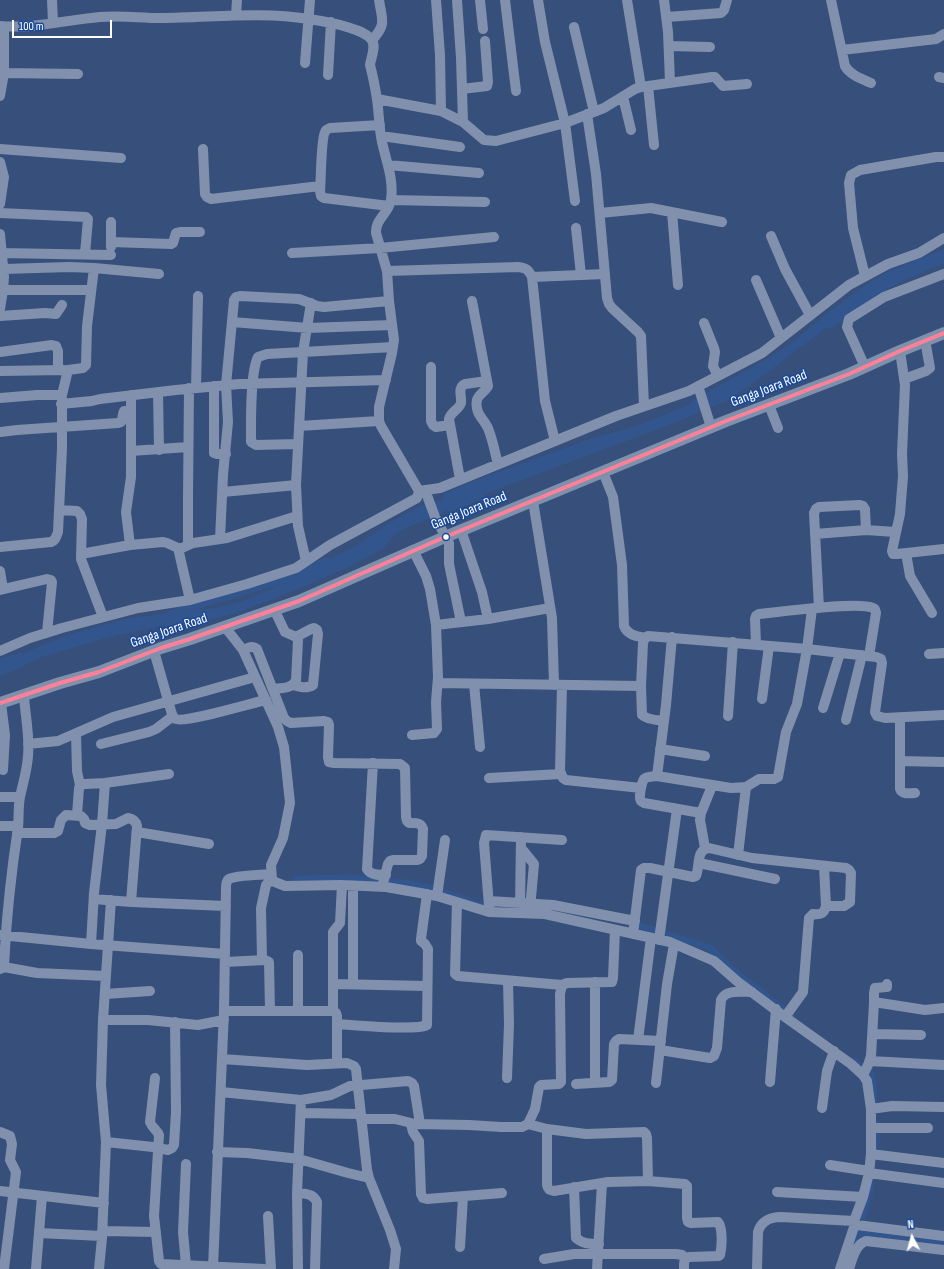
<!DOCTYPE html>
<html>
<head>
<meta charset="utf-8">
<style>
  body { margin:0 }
  #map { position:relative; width:944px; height:1269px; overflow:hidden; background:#36507b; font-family:"Sofia Sans Condensed",sans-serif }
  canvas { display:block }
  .north { position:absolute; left:892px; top:1217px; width:40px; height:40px; -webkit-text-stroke:3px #194998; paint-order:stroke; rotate:354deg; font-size:11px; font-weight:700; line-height:16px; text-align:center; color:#fff }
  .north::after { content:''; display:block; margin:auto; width:14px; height:18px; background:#fff; clip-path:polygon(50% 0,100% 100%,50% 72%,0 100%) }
  .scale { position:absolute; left:12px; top:20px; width:100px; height:18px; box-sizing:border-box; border:2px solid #fff; border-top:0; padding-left:5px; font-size:12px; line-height:14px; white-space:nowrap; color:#fff; -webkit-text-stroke:3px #194998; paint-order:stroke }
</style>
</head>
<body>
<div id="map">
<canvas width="944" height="1269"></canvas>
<div class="north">N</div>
<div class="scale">100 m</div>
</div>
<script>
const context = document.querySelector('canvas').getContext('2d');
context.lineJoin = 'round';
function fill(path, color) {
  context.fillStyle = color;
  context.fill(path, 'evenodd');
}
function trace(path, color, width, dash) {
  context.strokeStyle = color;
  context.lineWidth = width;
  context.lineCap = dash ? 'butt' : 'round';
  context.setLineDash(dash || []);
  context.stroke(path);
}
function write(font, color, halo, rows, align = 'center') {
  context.font = font + ' "Sofia Sans Condensed",sans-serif';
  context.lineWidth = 3;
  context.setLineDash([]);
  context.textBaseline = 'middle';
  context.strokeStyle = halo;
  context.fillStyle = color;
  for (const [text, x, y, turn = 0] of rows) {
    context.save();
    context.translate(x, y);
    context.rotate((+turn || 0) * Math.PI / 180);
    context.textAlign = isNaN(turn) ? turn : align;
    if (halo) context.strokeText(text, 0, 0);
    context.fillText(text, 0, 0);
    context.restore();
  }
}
const water = new Path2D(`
  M944,249V263L904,280L855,307L794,352L759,379L728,400L677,422L463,502L441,514L405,528L391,538L384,548L349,567L300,588L234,614L193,623L160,626L109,637L41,657L15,670L0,675V665L24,653L68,635L129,618L216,608L243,601L267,591L356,546L385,526L419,506L434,501H443V494L474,481L590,439L637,426L686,406L704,394L772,356L794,341L829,312L864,286L887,272Z`);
const canal = new Path2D(`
  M830,325L872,297
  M450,508L481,495
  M170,614L280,581L326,561
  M0,662L21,656
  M297,879L349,878L405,883L438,890L477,904L493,906
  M630,924L644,927L710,948L735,972L792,1016
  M853,1061L871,1073L873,1081L874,1103
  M875,1149L876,1137V1123
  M858,1233L865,1235L944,1244
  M851,1254L869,1195L871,1183`);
const minor = new Path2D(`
  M52,0L53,23
  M436,0L440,55L441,111
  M457,0L461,58L463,122
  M480,0L483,29
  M505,0L516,91
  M538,0L545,42L565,123L575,201
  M627,0L641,87
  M664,0L668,32L670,82
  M831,0L845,66C850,75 862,79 871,83
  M236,15L237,0
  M667,17L721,13L724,10L727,0
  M0,26C33,29 66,20 100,17C120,15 140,18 160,18C210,18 260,11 309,19C322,21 335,23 347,27C356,30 365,32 371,39C377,46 371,57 370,65C373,76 375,87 377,99C379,113 379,128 382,142C386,161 394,179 391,200C389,213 375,219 376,233L387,271L389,301L394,340L392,353L379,407V421L381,426L419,491L417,498L330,545L296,568L247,584L190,600L138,608L62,628L30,638L0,651
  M574,27L594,112
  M372,40C387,24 382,20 379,0
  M669,46L710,47
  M842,50L936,39L944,34
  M305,63L310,0
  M4,73L78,74
  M328,75L331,22
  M939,77L944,78
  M648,86L654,145
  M462,89L487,86L488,82L485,41
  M0,96L4,73V27
  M623,97L631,130
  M377,99L441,111L463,122L484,140L496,141L565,123L604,108L635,89L641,87L712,77H715L723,86L747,84
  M587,114L596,174L607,298L609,304L612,308L638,332L641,336L644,406
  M380,125L330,128C328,129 326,129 325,132C321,138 321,181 320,191L321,196L324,198L389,206
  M381,136L460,147
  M0,149L121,158
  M203,149L205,194L207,197L211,199L320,186
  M0,162L4,177L0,204
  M388,165L479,173
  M391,200L485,202
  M672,212L678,285
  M0,213L86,217L88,219L85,254
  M600,213L651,208L722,222
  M576,228L581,275
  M0,234L4,277L3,290L0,309
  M771,236L785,269L810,315
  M111,242L171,244L173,243L176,233L180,232H200
  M111,247V222
  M2,253L111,255
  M292,253L380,248L494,237
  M94,268L159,274
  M387,271L518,267C526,268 528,269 532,277L545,401L555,441
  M865,276L853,228L849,183L851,175L860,170L936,157H944
  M532,277L605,274
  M756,280L781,338
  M3,290H91
  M472,301L488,386C485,392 478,395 477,400C474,415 486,420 489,431C493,441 495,453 498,464
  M0,316L45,313L56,314L62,305
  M232,322L308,328L392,325
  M704,323L714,348L715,352L713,366L718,376
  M900,351L905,385L902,454L903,476L900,514L892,551L893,554H897L944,549
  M0,352L52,345L56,346L58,351V370
  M431,367V421L433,425L436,427L450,425
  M865,367L847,327L849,319L884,297L944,274
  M0,371L64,370
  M904,379L926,371L930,368L925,340
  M214,386V453L217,454H226
  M698,386L711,427
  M196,388L198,296
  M158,392L159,450
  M0,398L37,395H62L68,370L83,368L86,365L87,326L94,268L69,267L4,269
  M61,404L92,401L100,399L176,390L239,384L386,380
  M769,405L778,428
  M299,426L379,421
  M0,432L17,430L118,423L121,422C123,419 122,415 124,411H131
  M298,444L256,445L251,442C251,423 250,372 258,357L267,354L393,347
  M131,451L188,447
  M603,472L613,497L622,565L624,626C627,635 637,636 645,638
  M460,479L449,419C451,411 459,410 461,403C462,396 457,388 465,384L487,381
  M425,490L435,517L449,543V564L461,622
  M419,491L440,488L616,416L689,391L762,353L849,285L888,264L919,253L944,238
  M223,492L296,485
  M533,501L552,618L554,685
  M59,510L77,511L80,514L82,519L81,559L103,617
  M461,530L482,592L488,619
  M815,534L866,530L895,532
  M220,539L223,475L228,422L226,385L234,300L236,297L240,296L299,299L317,306L324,307L389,301
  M130,545L126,512L131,477V395
  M188,545V497L189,388
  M0,547L51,542C56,540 56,537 58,532L62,448V399
  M178,548L190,600
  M906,553L910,576L932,613
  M81,554L130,545L163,542L167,543L178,548H182L193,543L227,538L297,516
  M306,561L298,526L296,485L303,352L311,303
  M0,571L3,589
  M0,590L47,579L51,580L52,582L47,633
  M819,608L814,513L816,509L819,507L860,505L863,506L865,509L866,530
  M436,625L488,619L550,608
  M225,627L243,650L278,727L284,747L290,803L283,838L271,865L272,879L275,882L285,886L342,885L386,887L437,896L489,912L545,914L670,942L714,961L738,982L785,1017L851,1064L863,1075L867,1081L871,1109V1154L869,1173L863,1197L854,1221L855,1226
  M756,644L755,619L756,616L759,614C779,612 859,601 873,608C876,609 875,610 876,613L869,656
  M243,650C248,648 252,645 257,649L284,718L287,721L291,723L324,721L328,722L329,725L328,757L329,762L334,763L400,764L405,768L406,817L407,821L409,823C415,823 421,822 423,829L422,856L420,859L417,860H393L390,861L388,864L382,887
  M154,651L171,711C172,714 173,718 176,719C185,723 252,703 266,700
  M929,654L944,653
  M438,683L641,686
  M474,684L480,747
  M293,685C300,687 307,689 313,685L318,634L317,630L314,628L311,629L296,637
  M562,685L560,771L563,778L566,780L641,788
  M273,689C281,688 291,689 296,681L298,640L296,637L285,632L274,609
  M762,699L769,646
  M1,703L5,735L3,770
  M823,708L840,653
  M728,716L733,642
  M900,718V789C902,795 910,793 915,793
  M846,720L862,655
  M664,721C657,720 648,720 642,715L641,686L643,643L645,638L648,636L807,649L876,657L881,659L882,663L875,712L877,716L885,718L944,715
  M76,733L77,771L80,785
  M412,735L434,733L437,729L436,702L438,677L436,625L430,589L426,576L413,550
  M28,744L58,741L113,717L255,677
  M101,744L149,732L156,729L173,716
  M660,749L705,756
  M900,761L944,762
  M373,763L367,869C370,875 379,875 386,875
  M657,776L666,705L672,637
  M489,778L561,774
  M0,797H20
  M701,813L644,803C643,802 642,802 641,801C638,798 642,782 644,779C647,776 653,777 657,776L731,788L746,787L759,779H774L778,777L786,732L797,704L807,649L812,609
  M77,815L79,788L80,785L85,784L105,783L169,774
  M0,826H18
  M137,832L209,844
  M17,833H54L58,831L61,820L66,815L81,816L84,819L85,823L90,825L116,824L128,818C133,819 136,821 137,826L131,902
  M521,848L534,864L530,909
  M705,848L700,820L701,813L712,786
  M738,855L746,787
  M699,863L775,879
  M437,896L445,840
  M94,899L131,902L226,906
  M489,901L553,905L635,921
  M457,902L455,974L458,976L562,985
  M520,909L521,837
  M489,912V906L484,843L486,835L562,840
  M633,934L641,870L644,868H650L693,877L696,876C700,866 696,849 709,848L752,858L846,868L849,870L851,873L850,902L844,906H826
  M0,935L91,944L225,954
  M659,940L677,809
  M91,944L94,893L102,824L105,783
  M298,955V1011
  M262,960L261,908L266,885L272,879
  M225,962L265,960L269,962L270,1011
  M4,967L37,973L106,976
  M0,969L4,967C6,920 11,874 18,828C19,818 18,807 20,797C23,783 27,771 28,756C30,736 25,715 24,695
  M595,982V1083
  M333,984L427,986
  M353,984V886
  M105,994L150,991
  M874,1002V993L875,988L887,987V984
  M224,1011H333L336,1013L337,1016V1063
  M333,1011V932L340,923L342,885
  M785,1017L803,992L809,918L813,914C820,915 824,914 826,906L824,866
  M103,1020H148L198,1025L224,1020
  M337,1024C353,1025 416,1031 427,1025L428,949L425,944L421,941V939L427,894
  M873,1034L921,1035
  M638,1040L651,938
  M660,1050L710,1058L714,1056L717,1048L721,1000C725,989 742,992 752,992
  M222,1059L307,1065L347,1063L354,1066L356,1069L367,1170L369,1178L390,1230L396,1249L394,1269
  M870,1061L944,1065
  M863,1075L868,1065L871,1056L874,1002L925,1010L944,1008
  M155,1078L150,1122C152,1128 157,1130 159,1135L154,1216L159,1261L161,1264L264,1269
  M507,1078L509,1024L508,981
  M770,1082L776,1009
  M656,1083L667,984L674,944
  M576,1084L609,1082L612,1080L614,1044L616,1041L619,1039L661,1041
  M221,1092L301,1100L331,1095L350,1086L408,1081L412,1083L414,1086L420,1124
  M822,1108L827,1071L834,1051
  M871,1109L892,1106L944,1107
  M301,1113L360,1114
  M361,1119H395L415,1124L469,1125L501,1127H522L528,1124L535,1109L539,1087L541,1085L559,1084L561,1082L560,994L562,985L567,983L612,982L613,978L615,930
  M411,1124L413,1132L419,1141L421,1194L423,1198L427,1199L502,1193
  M528,1124L547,1129L586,1134L644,1132L646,1134L647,1138L648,1181
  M872,1128H928
  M547,1129V1185C548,1190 550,1190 554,1191L608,1182L648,1181L685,1184L687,1186V1218L688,1222L691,1223L718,1222C723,1228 722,1247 720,1255L719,1256L689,1257C683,1259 684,1264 684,1269
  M0,1132L10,1136L12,1144L10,1160L16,1172L4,1269
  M106,1142L153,1147L168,1150L172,1148L174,1145L176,1112L175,1022
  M217,1152L247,1153L299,1159L348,1173L369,1178
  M871,1154L944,1163
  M186,1164L183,1232L186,1265
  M830,1165L869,1171
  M869,1173L944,1183
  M574,1187L576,1238C583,1244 590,1244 599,1244
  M0,1191L104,1203
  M777,1192L863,1197
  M297,1193C305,1194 313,1193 317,1202L315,1269
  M268,1216L271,1269
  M103,1231L156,1232
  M39,1233L102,1236
  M460,1247L463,1197
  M544,1259L574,1254H676L682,1255L686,1258
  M213,1267L224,1011L226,888C226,885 226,881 229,879C235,875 263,875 271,874
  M36,1269L42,1196
  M99,1269L102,1238L106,1142L101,1085L103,1020L111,900
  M298,1269L297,1193L301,1100
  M597,1269L602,1183
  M757,1269L758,1232C761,1221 771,1217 781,1217L854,1221
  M840,1269L854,1227L857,1225L944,1236
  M849,1269C852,1259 856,1244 866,1241L944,1250`);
const major = new Path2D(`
  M0,703L60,683L99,672L161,648L190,639L299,601L445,537L726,421L849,374L900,351L944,333`);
const bus1 = new Path2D(`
  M0,703L60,683L99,672L161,648L190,639L299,601L445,537L726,421L849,374L900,351L944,333`);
const markers = [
  [446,537,3.5,"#fff"]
];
const streetNames = [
  ["Ganga Joara Road",769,389,-21],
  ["Ganga Joara Road",469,511,-22],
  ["Ganga Joara Road",169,631,-19]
];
fill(water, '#33558e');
trace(canal, '#33558e', 7);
trace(minor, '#8191ad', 10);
trace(major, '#7e90ab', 12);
trace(bus1, '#ff8098', 4);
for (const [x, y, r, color] of markers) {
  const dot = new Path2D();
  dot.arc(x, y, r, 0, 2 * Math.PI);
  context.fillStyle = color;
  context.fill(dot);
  trace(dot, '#194998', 1.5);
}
write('14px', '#fff', '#194998', streetNames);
</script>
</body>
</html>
